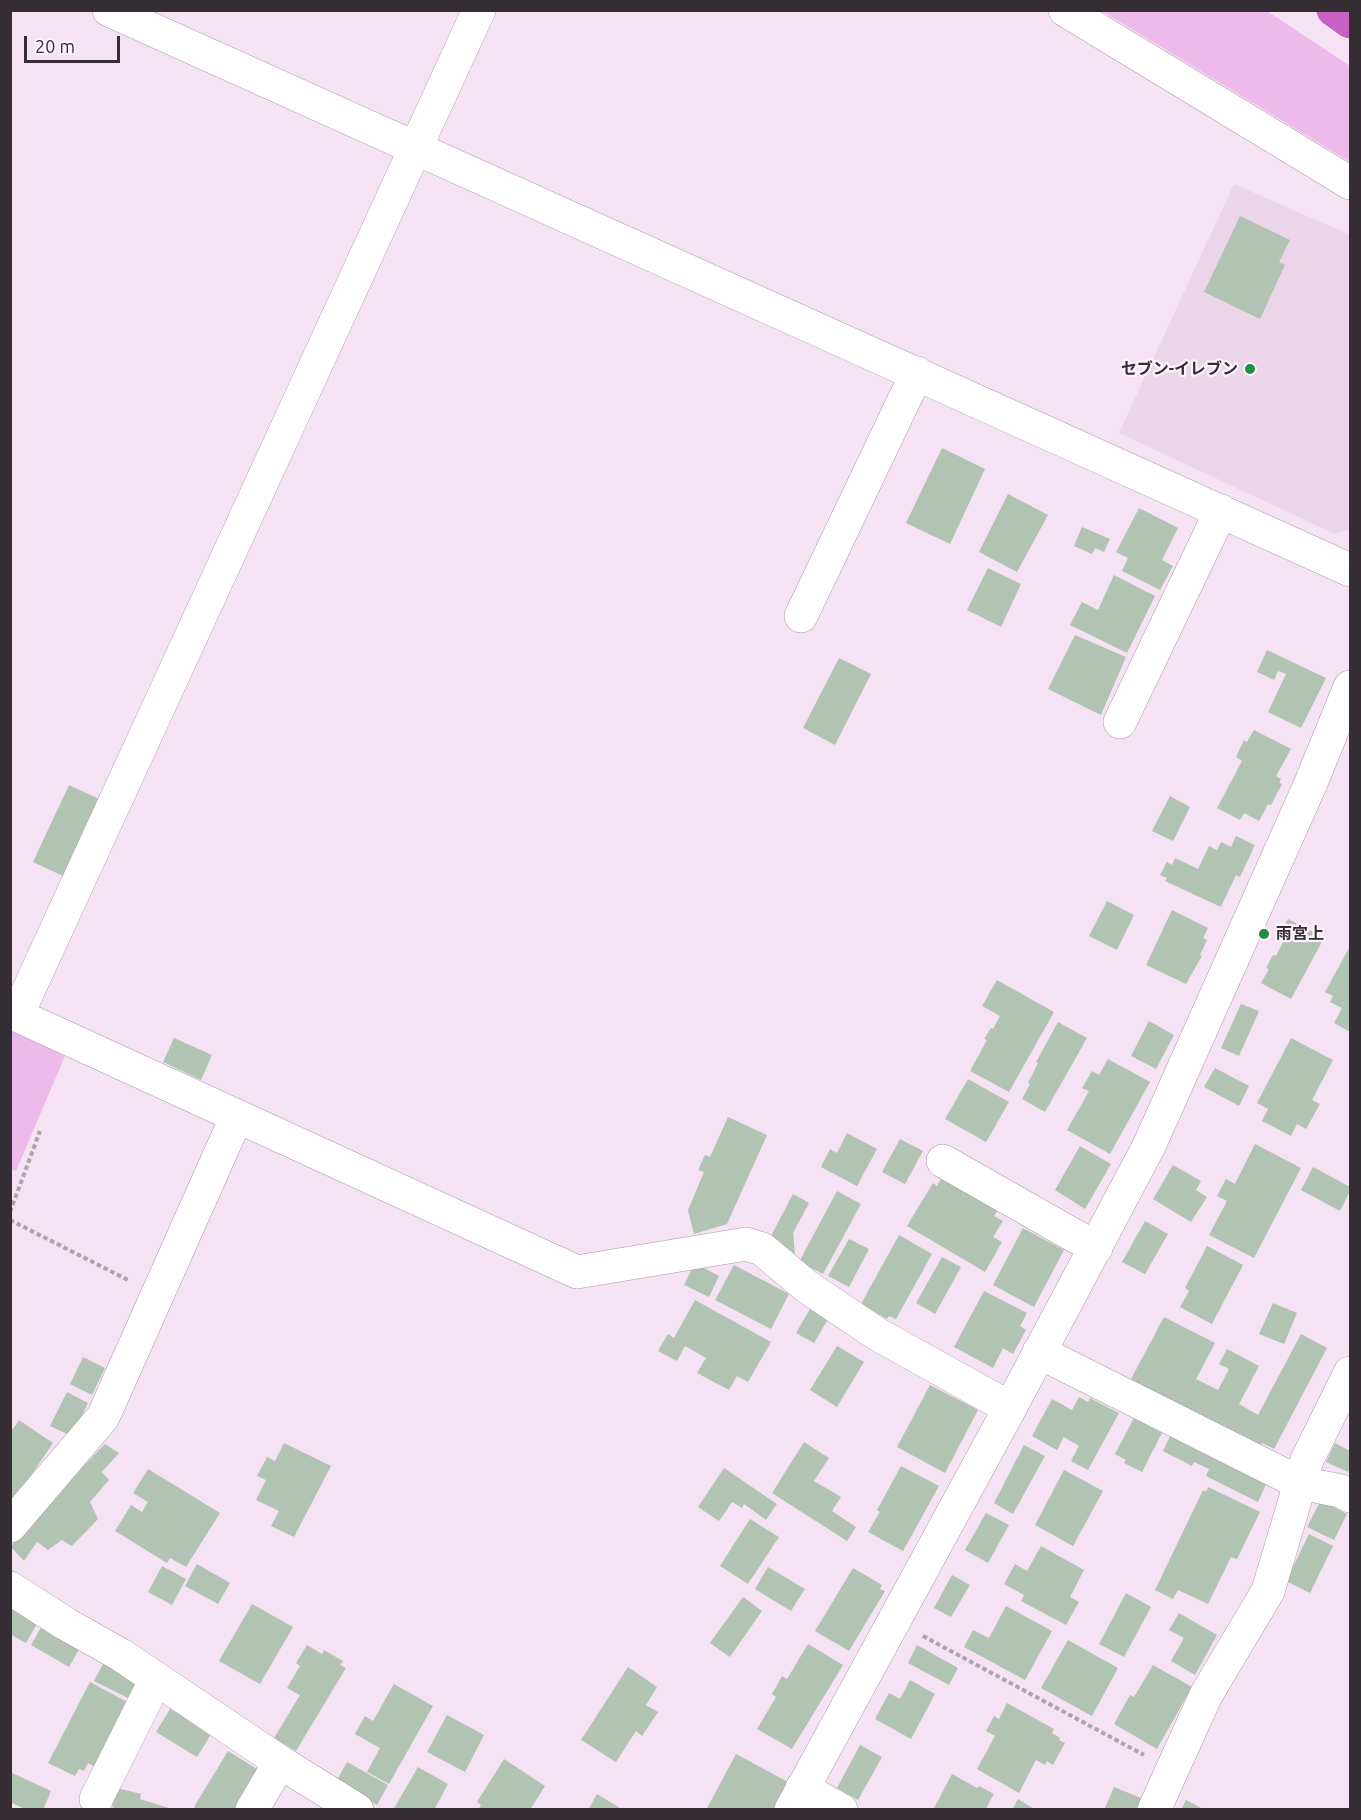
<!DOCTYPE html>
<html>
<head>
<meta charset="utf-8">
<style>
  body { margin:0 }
  #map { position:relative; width:1361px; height:1820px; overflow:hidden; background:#f5e2f3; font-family:Ubuntu,sans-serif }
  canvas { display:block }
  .frame { position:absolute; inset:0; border:12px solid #342d33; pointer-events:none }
  .scale { position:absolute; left:24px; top:36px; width:96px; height:27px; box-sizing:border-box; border:3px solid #342d33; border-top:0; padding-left:8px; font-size:18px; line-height:21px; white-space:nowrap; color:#342d33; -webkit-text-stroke:4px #fdf2fc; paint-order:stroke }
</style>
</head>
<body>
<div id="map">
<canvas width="1361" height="1820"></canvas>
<div class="frame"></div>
<div class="scale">20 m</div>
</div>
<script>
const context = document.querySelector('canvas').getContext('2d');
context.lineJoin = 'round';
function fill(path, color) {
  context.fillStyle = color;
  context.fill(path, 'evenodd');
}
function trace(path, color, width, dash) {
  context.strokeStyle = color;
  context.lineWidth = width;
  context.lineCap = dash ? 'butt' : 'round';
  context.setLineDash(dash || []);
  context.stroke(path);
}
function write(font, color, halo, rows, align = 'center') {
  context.font = font + ' Ubuntu,"Noto Sans JP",sans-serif';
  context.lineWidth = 4.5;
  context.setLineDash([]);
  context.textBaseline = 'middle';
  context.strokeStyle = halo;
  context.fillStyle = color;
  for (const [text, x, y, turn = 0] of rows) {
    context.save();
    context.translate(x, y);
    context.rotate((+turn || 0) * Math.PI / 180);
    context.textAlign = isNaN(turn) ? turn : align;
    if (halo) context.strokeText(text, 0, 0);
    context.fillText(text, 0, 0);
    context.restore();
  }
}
const built = new Path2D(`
  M1234,184L1350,235V529L1335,534L1119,433Z`);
const green = new Path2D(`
  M1102,11H1267L1350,66V162Z
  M10,1030L65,1056L16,1171L10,1169Z`);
const building = new Path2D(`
  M1240,216L1290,240L1279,262L1285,265L1260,319L1204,292Z
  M942,448L985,469L950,544L906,523Z
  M1008,494L1048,515L1017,572L979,552Z
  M1139,508L1178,528L1162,560L1173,566L1160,590L1122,571L1128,558L1116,552Z
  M1082,527L1110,539L1104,552L1095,548L1092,554L1074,546Z
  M988,568L1021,584L1001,627L967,610Z
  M1114,575L1155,596L1127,653L1070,625L1082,602L1098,610Z
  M1075,635L1126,657L1101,715L1048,689Z
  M1267,650L1326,678L1301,728L1268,712L1286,674L1278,671L1274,680L1257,672Z
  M839,658L871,674L835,745L803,728Z
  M1254,730L1291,749L1276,776L1281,779L1279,783L1282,784L1271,805L1268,804L1259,821L1244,813L1240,820L1217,808L1242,761L1236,757L1244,740L1247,742Z
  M69,785L99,799L63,876L33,862Z
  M1170,796L1190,807L1173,841L1152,831Z
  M1236,836L1255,845L1240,877L1236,875L1221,907L1165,881L1167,878L1160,875L1167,862L1172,865L1175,858L1198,869L1209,846L1217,850L1221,842L1231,847Z
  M1107,901L1134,915L1117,950L1089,936Z
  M1172,910L1208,928L1203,938L1207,940L1200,955L1202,956L1186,984L1146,965Z
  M1288,919L1324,938L1291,999L1261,983L1269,969L1266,968L1273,955L1276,956L1287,934L1281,931Z
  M1349,948L1350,949V1032L1334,1023L1342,1008L1330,1002L1333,996L1325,992Z
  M997,980L1054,1012L1009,1092L970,1071L987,1040L984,1039L991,1028L993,1029L1000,1016L982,1006Z
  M1241,1004L1259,1011L1239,1056L1221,1048Z
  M1149,1021L1174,1035L1156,1069L1131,1056Z
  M1058,1022L1087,1038L1045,1112L1022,1099L1030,1084L1028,1083L1038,1063L1036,1062Z
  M174,1038L212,1055L201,1080L163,1062Z
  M1291,1038L1333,1060L1312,1100L1320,1104L1306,1129L1297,1124L1291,1136L1262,1121L1268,1109L1257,1103Z
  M1108,1059L1150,1082L1110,1154L1067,1130L1089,1091L1082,1088L1092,1071L1099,1075Z
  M1215,1068L1249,1086L1239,1106L1204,1087Z
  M968,1079L1009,1102L986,1142L945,1119Z
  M728,1117L767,1135L727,1224L694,1234L688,1210L704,1172L698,1170L705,1155L710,1157Z
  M847,1133L877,1149L857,1186L821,1167L830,1149L837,1153Z
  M900,1139L923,1151L905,1184L882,1172Z
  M1255,1144L1301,1168L1254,1258L1209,1235L1227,1201L1217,1196L1226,1179L1235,1184Z
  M1080,1146L1111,1164L1085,1209L1055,1190Z
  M1173,1165L1201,1181L1196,1190L1207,1197L1191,1222L1153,1199Z
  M1313,1167L1350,1187V1191L1340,1211L1301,1190Z
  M942,1177L998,1210L994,1216L1003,1221L993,1237L1002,1242L985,1272L907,1226L933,1183L937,1186Z
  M837,1191L861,1204L823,1274L799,1262Z
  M793,1194L809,1203L793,1233L795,1254L771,1236Z
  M1145,1221L1168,1234L1145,1274L1122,1262Z
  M1023,1228L1064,1250L1034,1307L993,1285Z
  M899,1235L932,1254L896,1319L889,1316L887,1319L861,1304Z
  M849,1239L869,1249L849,1287L828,1276Z
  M1207,1246L1243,1265L1212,1324L1180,1307L1189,1291L1185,1288Z
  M942,1257L961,1267L935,1314L916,1303Z
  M695,1263L719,1276L709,1297L684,1285Z
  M734,1265L789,1294L771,1329L715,1300Z
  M984,1291L1027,1313L1020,1326L1026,1330L1013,1354L1003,1348L993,1368L954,1347Z
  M695,1300L771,1342L748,1382L737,1376L729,1390L697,1373L706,1358L685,1346L677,1361L658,1351L668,1334L674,1338Z
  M1273,1303L1297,1313L1284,1344L1259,1334Z
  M810,1309L828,1319L814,1343L796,1333Z
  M1164,1317L1215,1343L1196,1379L1218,1390L1229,1369L1219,1364L1227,1349L1259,1366L1239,1404L1258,1415L1301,1334L1327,1348L1274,1449L1262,1443L1259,1449L1131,1379Z
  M837,1346L864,1362L837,1407L810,1390Z
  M83,1357L105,1368L92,1395L70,1384Z
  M930,1385L978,1410L945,1473L897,1447Z
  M67,1392L88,1403L72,1436L50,1426Z
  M1079,1397L1088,1402L1090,1398L1119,1413L1088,1470L1071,1461L1079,1446L1064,1437L1057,1450L1032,1436L1052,1399L1072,1410Z
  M1134,1418L1162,1433L1142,1472L1124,1463L1126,1460L1115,1454Z
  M19,1420L53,1443L15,1499L10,1496V1433Z
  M1171,1434L1267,1482L1258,1502L1206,1476L1209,1469L1194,1462L1192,1466L1163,1451Z
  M804,1442L829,1458L814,1481L841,1497L832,1511L856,1527L847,1541L772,1493Z
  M284,1443L331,1466L294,1537L271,1526L279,1511L256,1500L266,1480L257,1476L267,1457L275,1461Z
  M1335,1443L1350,1451V1467L1348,1472L1326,1462Z
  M105,1444L119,1453L102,1472L109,1480L90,1502L98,1519L72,1546L62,1540L48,1550L37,1542L24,1561L11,1547L26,1525Z
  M1024,1445L1045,1456L1013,1514L994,1503Z
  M901,1466L939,1486L903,1551L868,1532L880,1512L877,1510Z
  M724,1468L777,1504L766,1520L744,1504L742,1508L732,1502L719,1521L698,1507Z
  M148,1469L220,1513L186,1567L170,1558L167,1563L115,1531L131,1505L142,1512L148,1502L133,1493Z
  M1064,1470L1103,1491L1073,1546L1035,1525Z
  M1208,1487L1260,1512L1237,1559L1231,1557L1208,1604L1178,1590L1173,1599L1155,1590L1203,1490L1206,1492Z
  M1321,1500L1347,1514L1334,1540L1307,1527Z
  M986,1513L1009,1525L988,1563L965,1550Z
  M750,1519L779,1537L748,1584L720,1566Z
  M1309,1534L1333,1546L1310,1593L1286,1581Z
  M1041,1546L1084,1570L1070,1597L1079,1602L1066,1625L1021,1601L1024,1595L1004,1584L1015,1564L1027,1571Z
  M197,1564L230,1583L218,1604L185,1586Z
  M162,1566L186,1579L172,1605L148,1592Z
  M768,1567L805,1589L791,1611L755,1589Z
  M853,1568L882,1585L880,1589L885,1591L849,1651L815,1631Z
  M952,1575L970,1585L951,1617L934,1608Z
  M1126,1593L1151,1607L1124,1657L1099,1644Z
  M743,1597L762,1611L730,1657L710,1643Z
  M252,1604L293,1627L260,1684L219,1661Z
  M10,1606L38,1622L26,1643L10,1634Z
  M1006,1606L1052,1631L1025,1680L964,1647L973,1630L989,1638Z
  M1179,1613L1217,1635L1195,1675L1171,1661L1184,1638L1169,1630Z
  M43,1624L81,1646L69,1667L31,1645Z
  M1068,1640L1118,1668L1092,1716L1041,1688Z
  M808,1644L843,1665L792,1749L757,1729L776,1697L772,1694L782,1676L787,1679Z
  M307,1645L322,1654L324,1650L343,1661L340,1665L346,1668L296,1751L274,1738L300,1695L287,1688L300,1666L296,1663Z
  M917,1645L958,1668L949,1685L908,1663Z
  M104,1662L142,1682L132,1700L94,1681Z
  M1153,1665L1192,1687L1157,1749L1114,1724L1130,1695L1134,1697Z
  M628,1667L657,1687L646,1705L658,1712L642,1736L636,1731L616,1762L581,1740Z
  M910,1680L935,1694L911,1739L875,1719L889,1693L900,1699Z
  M90,1682L131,1704L97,1768L88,1763L84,1771L79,1769L75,1776L48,1763Z
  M394,1684L433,1706L389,1784L367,1772L380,1748L355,1734L365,1716L373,1721Z
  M1007,1703L1054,1729L1052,1733L1060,1738L1059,1740L1065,1743L1053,1765L1047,1761L1045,1765L1036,1760L1019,1793L977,1769L995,1736L986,1731L994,1716L999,1719Z
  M172,1706L213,1731L197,1757L156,1732Z
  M447,1715L484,1735L465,1772L427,1752Z
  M860,1745L882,1757L858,1800L837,1788Z
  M228,1751L260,1771L237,1810H198L194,1807Z
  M736,1754L788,1782L773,1810H706Z
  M504,1759L545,1786L530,1810H478L481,1805L477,1802Z
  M347,1762L388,1785L377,1805L336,1782Z
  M418,1767L448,1784L434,1810H393Z
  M10,1772L51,1791L43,1810H27L10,1802Z
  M952,1774L977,1788L979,1786L994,1794L985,1810H933Z
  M1114,1787L1141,1798L1136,1810H1104Z
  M117,1788L141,1794L140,1799L175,1810H121L112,1807Z
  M597,1794L623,1810H588Z
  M1018,1799L1036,1810H1012Z
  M1186,1800L1205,1810H1181Z`);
const path = new Path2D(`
  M10,1212L40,1131
  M10,1220L130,1281
  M923,1636L1144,1755`);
const minor = new Path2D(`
  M109,10C522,199 937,382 1350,570
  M1065,10L1350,183
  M801,616L917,373
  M1120,722L1221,511
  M10,1012L577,1272L746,1244L762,1249L806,1286L877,1334L1010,1408
  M17,1015L479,10
  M943,1161L1096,1248
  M1039,1352L1300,1483L1341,1491L1350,1496
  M10,1526L103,1417L237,1116
  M10,1588L66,1624L121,1655L280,1762L357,1810
  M802,1788L841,1810
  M96,1799L156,1679
  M252,1810L280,1762
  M791,1810L1010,1408L1149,1146L1310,785L1350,687
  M1154,1810L1206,1695L1268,1591L1307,1460L1350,1373`);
const highway = new Path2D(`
  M1333,10L1350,22`);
const markers = [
  [1250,369,6,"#218c43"],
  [1264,934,6,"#218c43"]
];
const poiNames = [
  ["セブン-イレブン",1238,369],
  ["雨宮上",1276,934,"left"]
];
fill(built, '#ecd4e9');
fill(green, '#eebae9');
fill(building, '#b1c3b3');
trace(minor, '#ab99a9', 34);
trace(highway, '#fff', 34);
trace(path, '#afa1ae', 4, [4.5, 3]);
trace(minor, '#fff', 33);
trace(highway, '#c761c2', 33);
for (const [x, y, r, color] of markers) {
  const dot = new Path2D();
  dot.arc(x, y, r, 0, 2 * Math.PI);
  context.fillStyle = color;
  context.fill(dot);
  trace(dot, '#fdf2fc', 2);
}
write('bold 16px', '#342d33', '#fdf2fc', poiNames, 'right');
</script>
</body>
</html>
